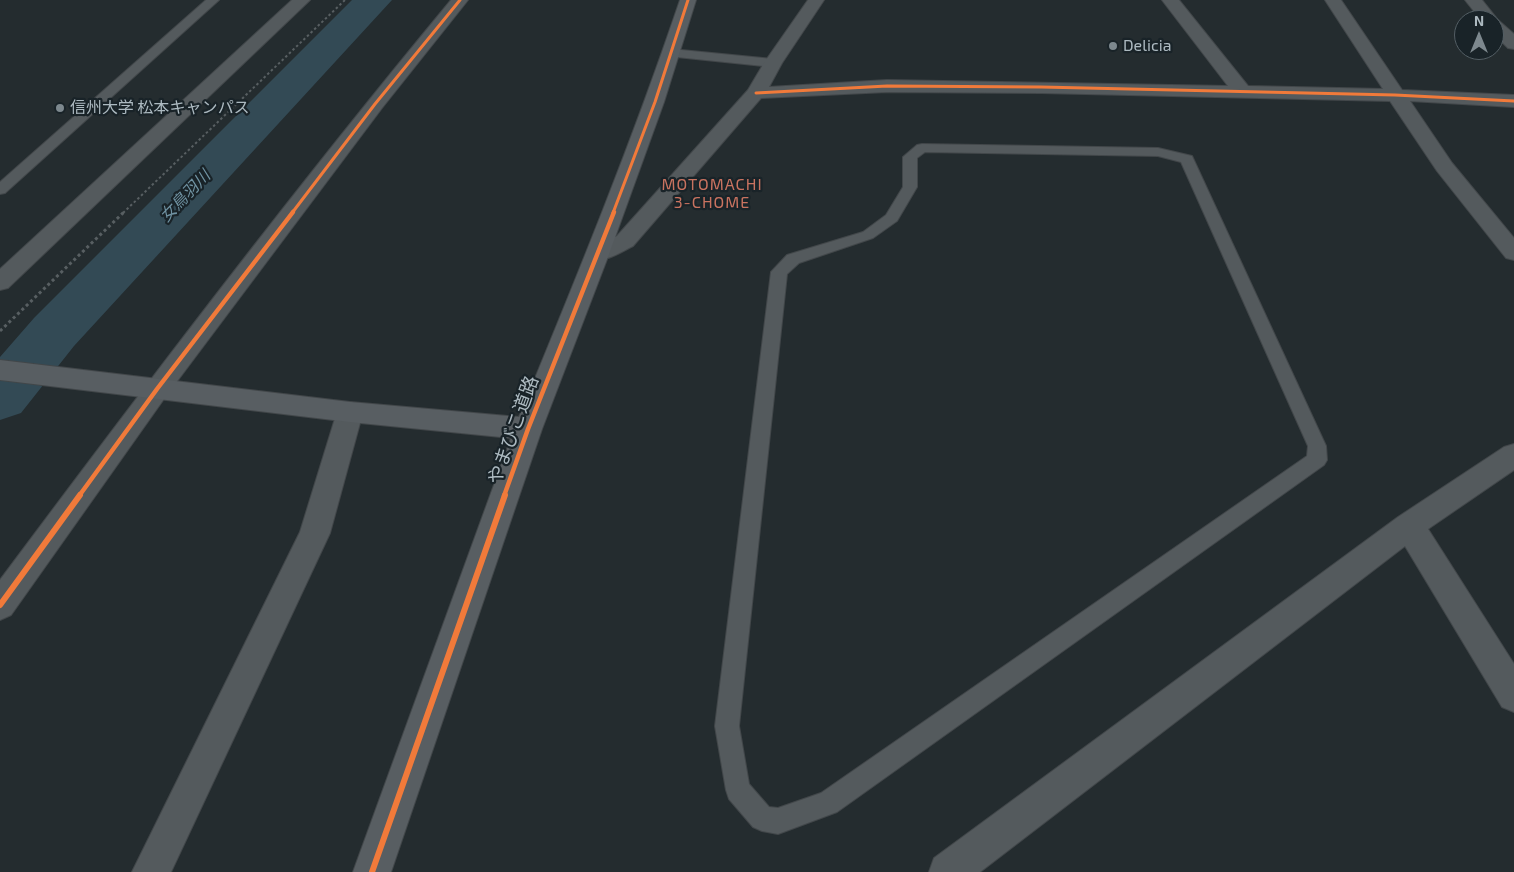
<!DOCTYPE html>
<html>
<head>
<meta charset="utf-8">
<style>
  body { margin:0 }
  #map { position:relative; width:1514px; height:872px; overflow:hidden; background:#242c2f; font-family:"Exo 2",sans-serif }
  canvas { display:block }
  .north { position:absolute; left:1454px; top:10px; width:50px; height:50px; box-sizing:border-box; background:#192328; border:1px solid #545f65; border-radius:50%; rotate:0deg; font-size:14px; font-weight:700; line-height:20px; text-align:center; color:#adbac1 }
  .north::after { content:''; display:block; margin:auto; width:18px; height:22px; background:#7d888e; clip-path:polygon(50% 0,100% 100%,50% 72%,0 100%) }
</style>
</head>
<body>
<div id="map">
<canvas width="1514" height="872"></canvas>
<div class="north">N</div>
</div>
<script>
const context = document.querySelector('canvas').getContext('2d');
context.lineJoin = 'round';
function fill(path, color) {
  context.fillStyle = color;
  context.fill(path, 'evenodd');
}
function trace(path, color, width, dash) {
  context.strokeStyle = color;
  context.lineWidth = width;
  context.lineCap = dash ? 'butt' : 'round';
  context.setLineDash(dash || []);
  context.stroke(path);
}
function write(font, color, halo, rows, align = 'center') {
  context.font = font + ' "Exo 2","Noto Sans JP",sans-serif';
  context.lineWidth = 4.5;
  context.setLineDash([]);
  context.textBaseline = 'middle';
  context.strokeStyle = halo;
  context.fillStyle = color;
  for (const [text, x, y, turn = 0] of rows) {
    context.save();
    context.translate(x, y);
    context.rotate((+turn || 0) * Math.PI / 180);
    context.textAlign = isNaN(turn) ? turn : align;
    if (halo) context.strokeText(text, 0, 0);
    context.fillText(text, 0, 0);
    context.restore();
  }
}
const river = new Path2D(`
  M352,0H392L74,346L21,413L0,420V357L34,318Z`);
const pathFar1 = new Path2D(`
  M123,213L345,0`);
const path = new Path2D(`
  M0,331L124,212`);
const lane = new Path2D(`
  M206,0H219L5,193L0,194V182Z
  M671,49L773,59L779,63L773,67L667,56L665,53L667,50Z
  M922,144L1158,148L1192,156L1326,446L1327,460L1324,465L837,812L778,834L762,831L753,827L729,799L726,790L715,726L771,272L787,255L863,232L886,215L903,187V157L917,145ZM925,152L1158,156L1181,162L1308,446L1307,456L821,793L778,808L769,807L749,784L739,726L787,274L799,263L873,238L897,221L917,187V158Z`);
const street = new Path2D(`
  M292,0H310L8,288L0,290V269Z
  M451,0H468L382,108L166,396L11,615L0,620V580C147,383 295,188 451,0Z
  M808,0H824L782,63L769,87L887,80L1228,86L1162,0H1179L1248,86L1383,89L1325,0H1341L1402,90L1514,95V107L1410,101L1452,163L1514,238V260L1506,258L1437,171L1390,101L1041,93L887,92L761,98L633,246C619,253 605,263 590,259L587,254L590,249L617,236L748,90L764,63Z
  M1465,0H1482L1498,20L1514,34V49L1508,48L1494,34V20H1481Z
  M350,402L360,405L363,412L330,533L171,872H132L300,532L337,412L340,405Z
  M1514,444V470L1428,529L1514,664V712L1502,707L1405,546L980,872H929L934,858L1398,517L1504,447Z`);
const secondary = new Path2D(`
  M680,0H696L664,102L609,254L542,429L391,872H353L511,438L350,422L0,380V360L350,402L519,417C576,279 632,142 680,0Z`);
const cyclewayFar2 = new Path2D(`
  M756,93L887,86L1041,87L1395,95L1514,101
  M292,213L375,104L460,0
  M613,213L655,102L688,0`);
const cyclewayFar1 = new Path2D(`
  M79,496L157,389L293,212
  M504,496L528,429L614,212`);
const cycleway = new Path2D(`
  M0,605L80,495
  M372,872L505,495`);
const markers = [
  [1113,46,5,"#7d888e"],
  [60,108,5,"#7d888e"]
];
const farPoinames = [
  ["Delicia",1123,46],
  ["信州大学 松本キャンパス",70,108]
];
const farNeighbourhoodnames = [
  ["MOTOMACHI",712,185],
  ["3-CHOME",712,203]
];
const farWaternames = [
  ["女鳥羽川",185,196,-46]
];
const streetNames = [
  ["やまびこ道路",513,430,-70]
];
fill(river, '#334a55');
trace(lane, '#42474a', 2);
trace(street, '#42474a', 2);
trace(secondary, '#42474a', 2);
trace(pathFar1, '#585f62', 2, [2.5, 2.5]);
trace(path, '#585f62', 3, [3, 3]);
fill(lane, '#545a5d');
fill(street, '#545a5d');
fill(secondary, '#585e62');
trace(cyclewayFar2, '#f17a3a', 3);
trace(cyclewayFar1, '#f17a3a', 4.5);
trace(cycleway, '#f17a3a', 6);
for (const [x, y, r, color] of markers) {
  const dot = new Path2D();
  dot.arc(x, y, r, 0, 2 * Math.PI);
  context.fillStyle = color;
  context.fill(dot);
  trace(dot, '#192328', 2);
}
write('16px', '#adbac1', '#192328', farPoinames, 'left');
context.letterSpacing = '1px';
write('16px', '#c97360', '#192328', farNeighbourhoodnames);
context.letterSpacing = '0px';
write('italic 16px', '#7093a3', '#192328', farWaternames);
write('19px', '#adbac1', '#192328', streetNames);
</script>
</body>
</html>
